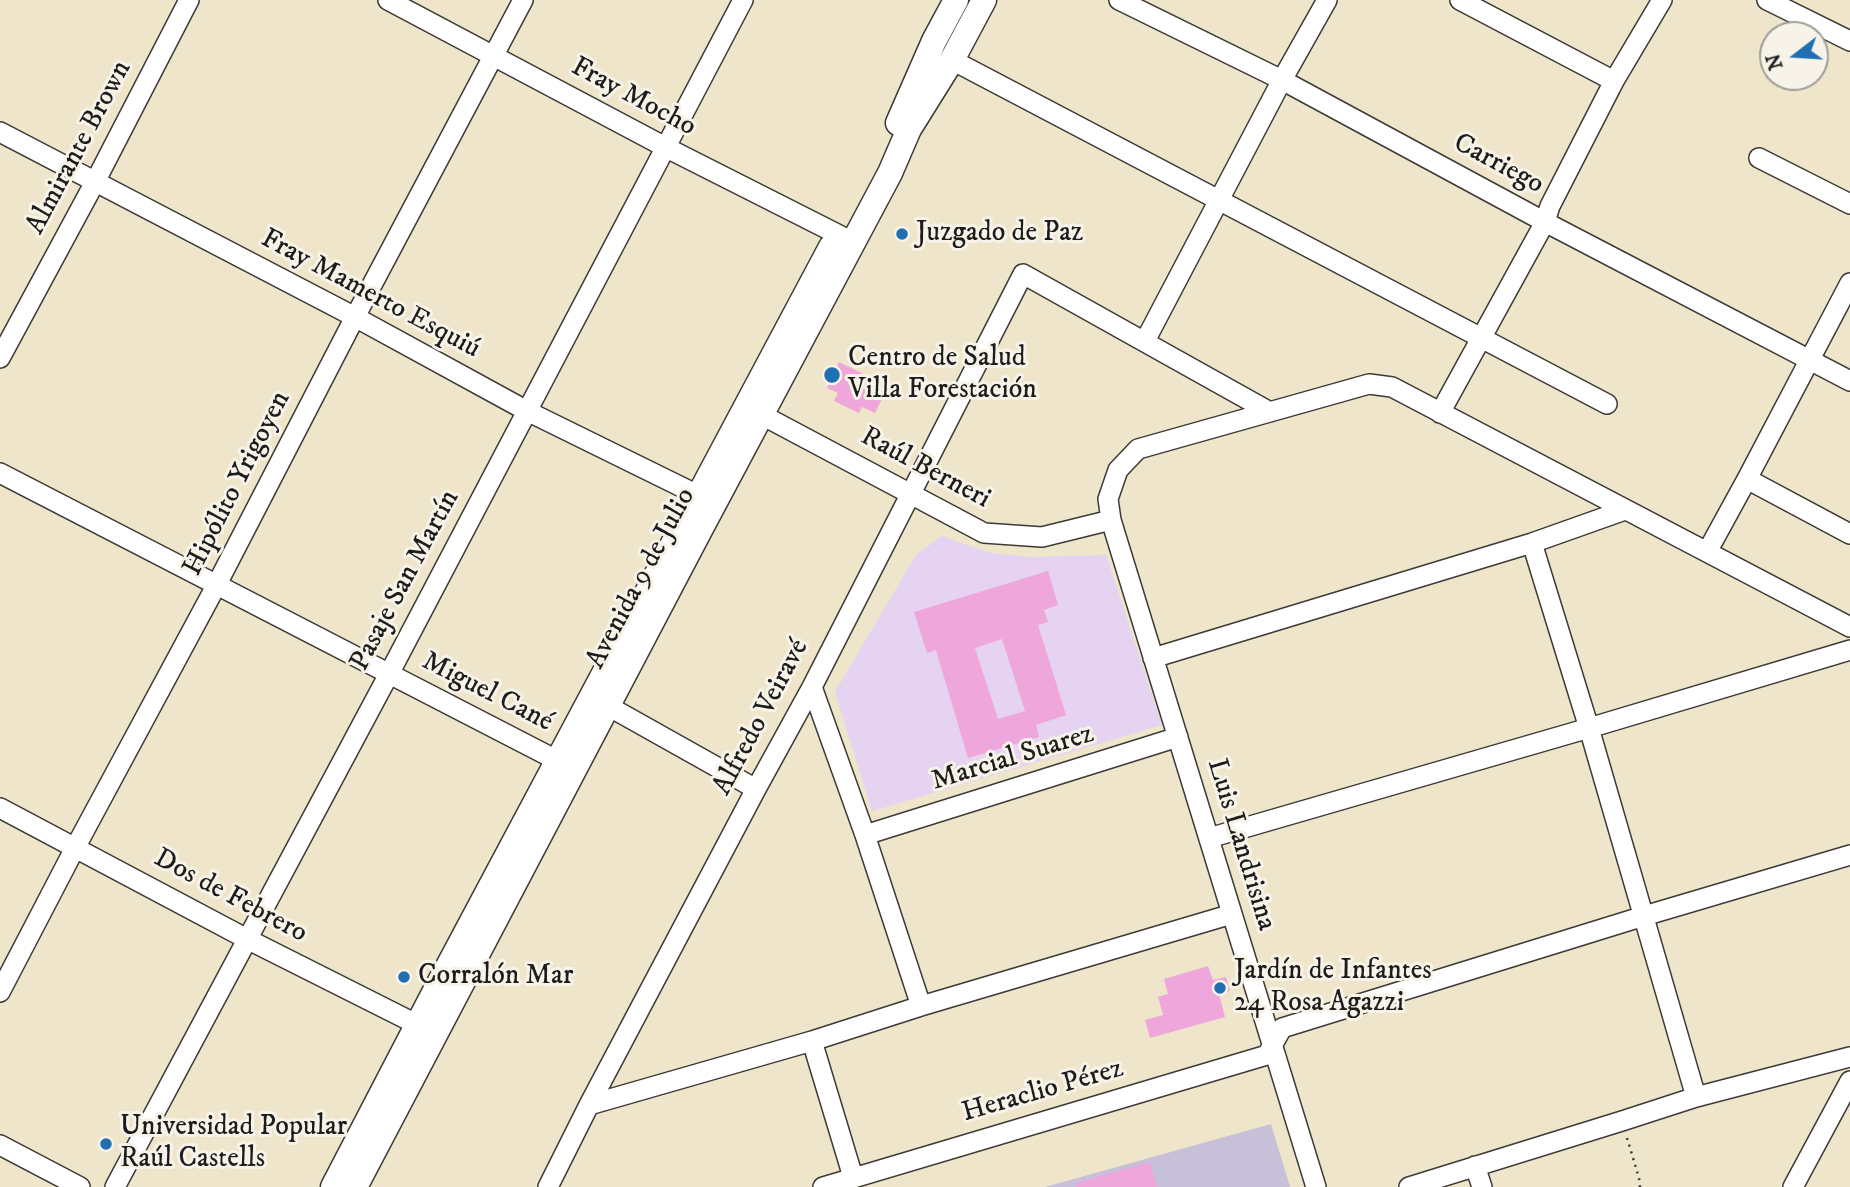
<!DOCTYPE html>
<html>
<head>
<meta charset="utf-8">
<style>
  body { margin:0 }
  #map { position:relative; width:1850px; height:1187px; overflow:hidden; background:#eee5ca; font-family:"IM FELL DW Pica",serif }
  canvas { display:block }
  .north { position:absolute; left:1759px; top:21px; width:70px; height:70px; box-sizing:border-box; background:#f7f3e8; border:2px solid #9f9d96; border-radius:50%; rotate:253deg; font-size:19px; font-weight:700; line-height:28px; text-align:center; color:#1c1c1c }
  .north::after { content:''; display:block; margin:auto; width:24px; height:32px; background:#1f6fb2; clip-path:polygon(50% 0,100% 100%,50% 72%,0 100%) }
</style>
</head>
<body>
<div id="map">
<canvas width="1850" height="1187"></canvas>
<div class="north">N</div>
</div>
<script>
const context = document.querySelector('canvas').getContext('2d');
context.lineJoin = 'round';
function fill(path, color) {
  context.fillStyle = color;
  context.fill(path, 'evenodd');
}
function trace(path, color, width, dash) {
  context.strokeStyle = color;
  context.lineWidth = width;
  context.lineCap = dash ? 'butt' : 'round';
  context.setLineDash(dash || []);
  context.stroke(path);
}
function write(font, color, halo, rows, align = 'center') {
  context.font = font + ' "IM FELL DW Pica",serif';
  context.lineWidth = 6;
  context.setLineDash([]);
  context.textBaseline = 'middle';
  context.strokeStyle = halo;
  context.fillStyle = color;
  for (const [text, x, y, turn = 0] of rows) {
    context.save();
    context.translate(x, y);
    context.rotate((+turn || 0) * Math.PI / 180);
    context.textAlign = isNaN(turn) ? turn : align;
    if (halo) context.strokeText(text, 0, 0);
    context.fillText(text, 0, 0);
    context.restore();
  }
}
const built = new Path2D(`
  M942,536L990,553L1031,557L1106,555L1162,725L872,811L835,692L916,555Z`);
const industrial = new Path2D(`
  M1271,1124L1290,1187H1045Z`);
const building = new Path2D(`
  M839,362L888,386L875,413L862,407L859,413L834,401L838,393L827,388Z
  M1048,571L1058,605L1044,610L1048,622L1038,625L1066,715L1036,725L1039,737L968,758L936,650L927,653L914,612ZM1002,639L1025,711L998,719L975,648Z
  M1208,966L1213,980L1226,977L1230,991L1219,994L1225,1017L1150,1038L1145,1020L1163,1015L1158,997L1168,994L1164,979Z
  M1150,1162L1157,1187H1076V1183Z`);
const path = new Path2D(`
  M1627,1138L1639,1178L1640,1187`);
const minor = new Path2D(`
  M388,0L667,148L853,242
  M1119,0L1282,80L1545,222L1850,381
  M1460,0L1614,81
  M1767,0L1850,41
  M952,60L1607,404
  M0,132L355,317L527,411L710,501
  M1759,158L1850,204
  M1145,341L1282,80L1327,0
  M0,358L95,182L189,0
  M1440,413L1545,222L1550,206L1614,81L1662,0
  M762,415L984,533L1042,537L1111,520
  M0,473L568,766
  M1747,479L1850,534
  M1532,543L1589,728L1696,1097
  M1707,552L1747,479L1850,283
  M1153,658L1532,543L1625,510
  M812,687L865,835L921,1006
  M608,706L756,789
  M0,808L247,939L430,1031
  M865,835L1178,737
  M1209,838L1589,728L1850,650
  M0,992L75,848L216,586L355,317L523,0
  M812,1041L853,1177
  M589,1105L812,1041L921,1006L1232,914
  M0,1145L80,1187
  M1475,1166L1482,1187
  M115,1187L389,674L743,0
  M548,1187L589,1105L756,789L812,687L1023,274L1270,412
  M823,1187L1267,1055L1282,1028L1644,916L1850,855
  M1316,1187L1111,520L1108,499L1118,470L1138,449L1369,384L1392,387L1850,627
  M1409,1187L1622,1121L1696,1097L1850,1057
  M1793,1187L1850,1081`);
const major = new Path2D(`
  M898,123L934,41L956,0
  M333,1187L436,989L831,247
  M355,1187L698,534L890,173L909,129L952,60L984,0`);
const markers = [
  [902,234,7,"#1f6fb2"],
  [832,375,9,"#1f6fb2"],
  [404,977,7,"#1f6fb2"],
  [1220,988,7,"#1f6fb2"],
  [106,1144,7,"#1f6fb2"]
];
const streetNames = [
  ["Fray Mocho",633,98,28],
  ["Almirante Brown",80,148,-62],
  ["Carriego",1498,165,28],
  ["Fray Mamerto Esquiú",370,295,28],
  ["Raúl Berneri",925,469,28],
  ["Hipólito Yrigoyen",238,484,-63],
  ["Avenida 9 de Julio",642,579,-62],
  ["Pasaje San Martín",406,581,-62],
  ["Miguel Cané",487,693,27],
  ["Alfredo Veiravé",762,718,-62],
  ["Marcial Suarez",1013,759,-17],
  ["Luis Landrisina",1240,845,73],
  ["Dos de Febrero",230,897,28],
  ["Heraclio Pérez",1043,1092,-16]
];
const poiNames = [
  ["Juzgado de Paz",916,234],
  ["Centro de Salud",848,359],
  ["Villa Forestación",848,391],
  ["Jardín de Infantes",1234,972],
  ["24 Rosa Agazzi",1234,1004],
  ["Corralón Mar",418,977],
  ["Universidad Popular",120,1128],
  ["Raúl Castells",120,1160]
];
fill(built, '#e5d3f1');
fill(industrial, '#c7c0d9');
fill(building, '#eea6db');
trace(minor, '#3c3a36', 22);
trace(major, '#3c3a36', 27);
trace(path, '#3c3a36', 2.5, [2, 5]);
trace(minor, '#fff', 19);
trace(major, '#fff', 24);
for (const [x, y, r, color] of markers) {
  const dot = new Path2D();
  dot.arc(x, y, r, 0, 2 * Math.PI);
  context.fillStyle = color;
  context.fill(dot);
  trace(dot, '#f7f3e8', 2.5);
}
write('28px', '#1c1c1c', '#f7f3e8', streetNames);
write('28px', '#1c1c1c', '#f7f3e8', poiNames, 'left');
</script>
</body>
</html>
